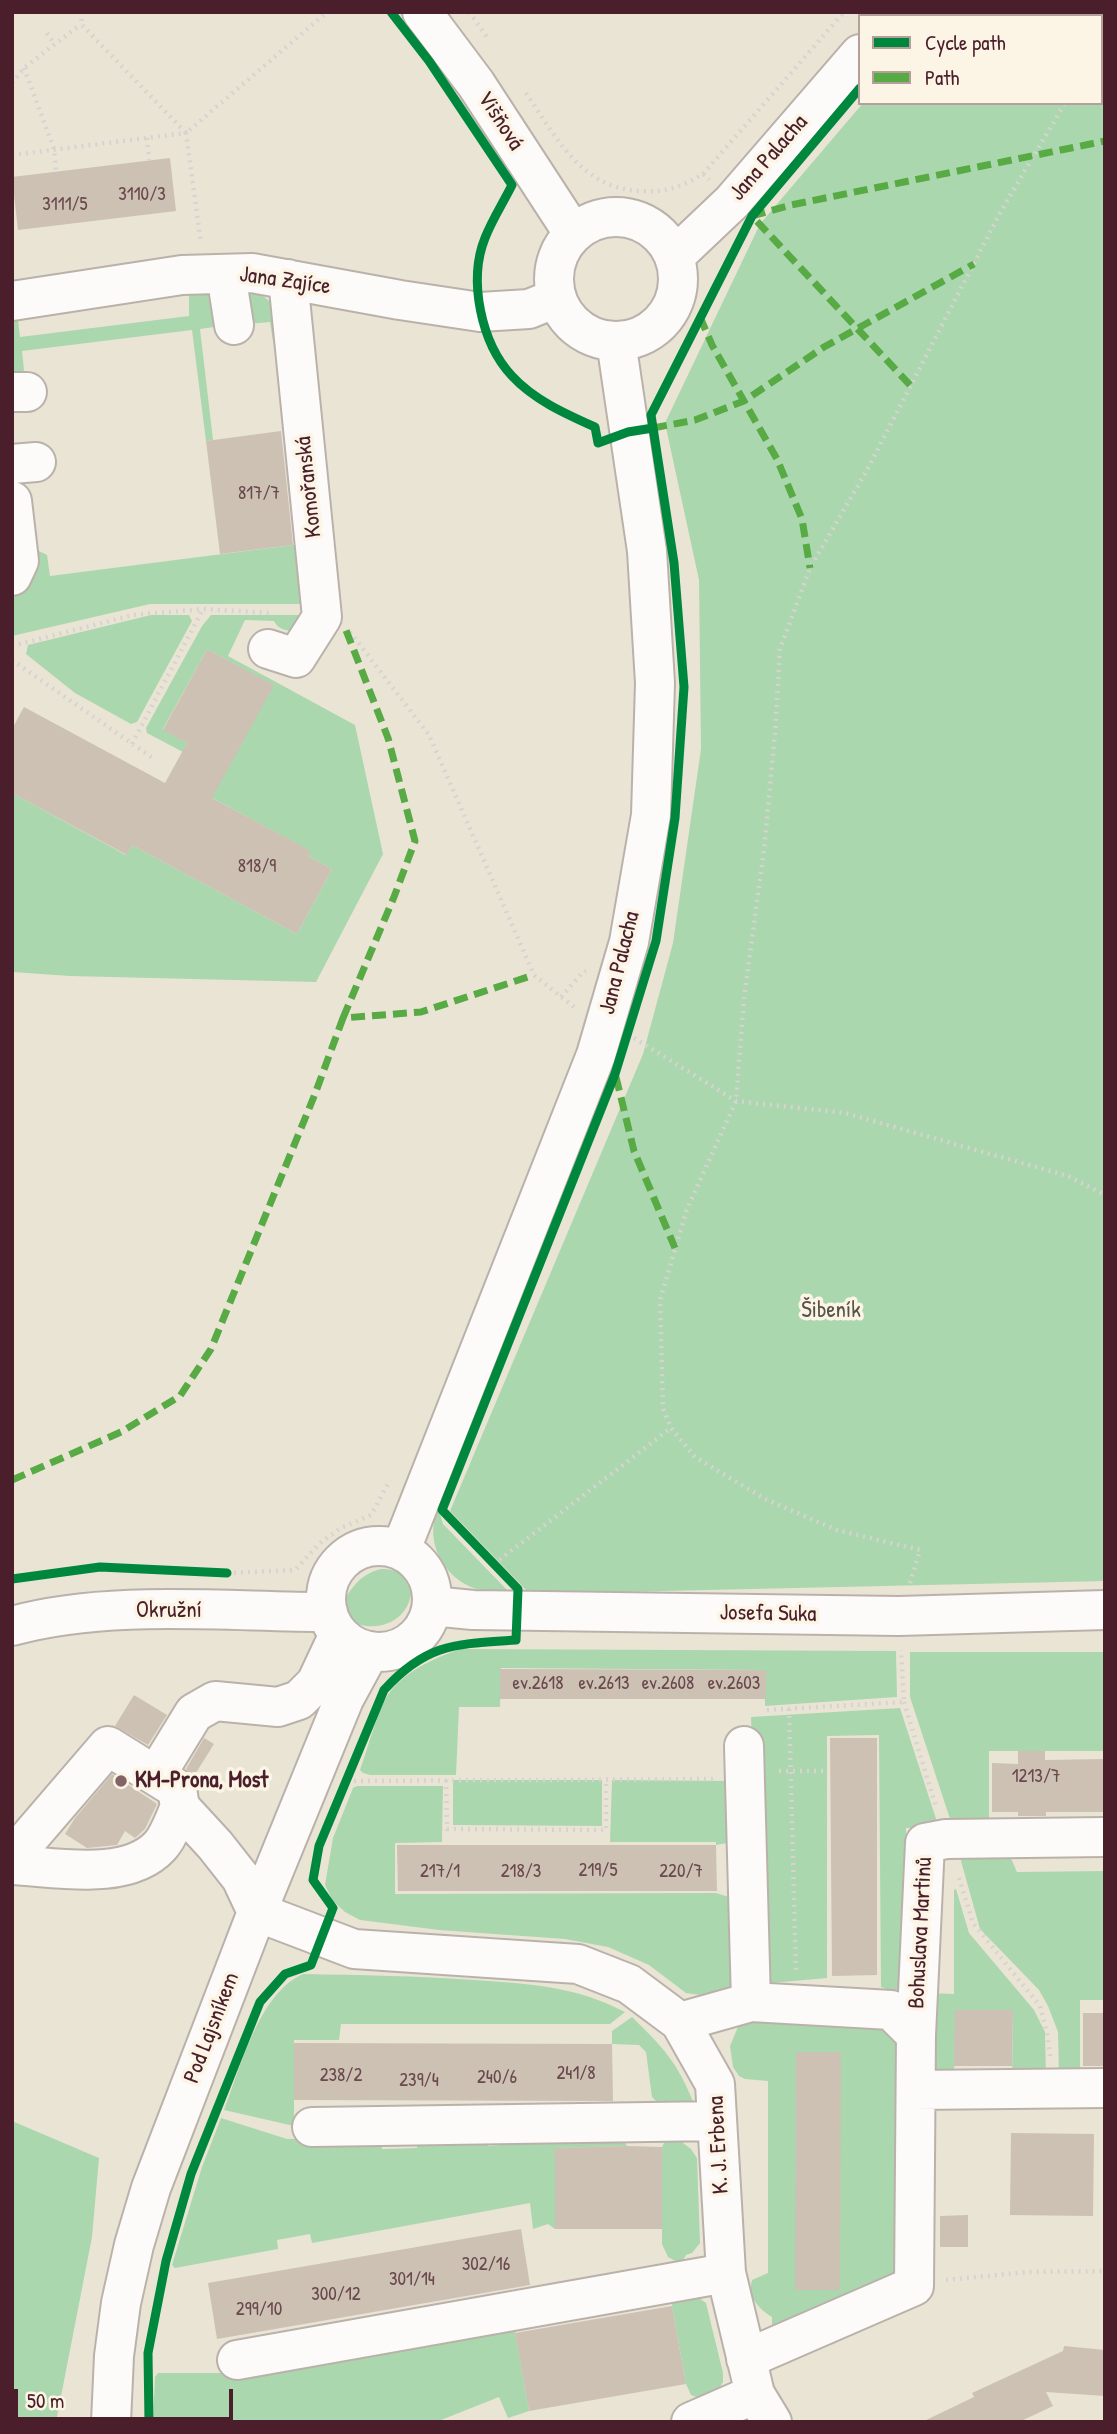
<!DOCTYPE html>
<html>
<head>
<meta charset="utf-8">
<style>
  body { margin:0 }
  #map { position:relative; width:1117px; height:2434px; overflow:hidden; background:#eae4d5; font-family:"Patrick Hand",sans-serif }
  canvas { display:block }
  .frame { position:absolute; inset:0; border:14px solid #4a1f2b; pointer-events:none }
  .legend { position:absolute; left:858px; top:14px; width:245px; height:91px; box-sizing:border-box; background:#fcf5e5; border:2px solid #b59f9b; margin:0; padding:9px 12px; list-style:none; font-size:21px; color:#4a1f2b }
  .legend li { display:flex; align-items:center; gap:14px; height:35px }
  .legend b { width:35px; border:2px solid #b59f9b }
  .scale { position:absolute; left:14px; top:2389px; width:219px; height:32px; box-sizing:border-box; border:4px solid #4a1f2b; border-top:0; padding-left:9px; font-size:21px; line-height:24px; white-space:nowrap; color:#4a1f2b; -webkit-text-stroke:5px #fcf5e5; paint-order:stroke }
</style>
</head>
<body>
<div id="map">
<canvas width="1117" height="2434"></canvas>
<div class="frame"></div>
<ul class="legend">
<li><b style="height:9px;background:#00873e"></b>Cycle path</li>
<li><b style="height:9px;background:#57aa44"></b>Path</li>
</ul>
<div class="scale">50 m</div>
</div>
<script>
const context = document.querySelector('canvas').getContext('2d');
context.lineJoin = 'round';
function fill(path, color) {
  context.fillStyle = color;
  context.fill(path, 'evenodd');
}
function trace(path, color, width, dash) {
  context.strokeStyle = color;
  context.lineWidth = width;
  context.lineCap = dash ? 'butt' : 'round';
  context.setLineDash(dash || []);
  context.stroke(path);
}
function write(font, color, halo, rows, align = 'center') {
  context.font = font + ' "Patrick Hand",sans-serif';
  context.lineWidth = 7;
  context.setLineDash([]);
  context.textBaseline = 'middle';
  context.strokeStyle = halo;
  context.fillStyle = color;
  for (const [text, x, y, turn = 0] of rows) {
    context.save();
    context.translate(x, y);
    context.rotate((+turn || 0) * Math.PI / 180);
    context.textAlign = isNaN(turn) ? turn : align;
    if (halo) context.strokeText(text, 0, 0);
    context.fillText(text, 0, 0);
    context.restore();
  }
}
const green = new Path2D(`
  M940,12H1105V1581L530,1594L450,1511L643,1054L673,943L701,749L699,580L665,423L760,224L863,103H1101V16H937Z
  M202,290L214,298L221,326L200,329L213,440L206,441L192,330L22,351L24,370L21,375H16L12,368V315L18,320L20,337L189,316V295Z
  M249,293L263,296L274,305L287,431L270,322L247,324L246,299Z
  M301,544L308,604H150L12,636V600L22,588L33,557L39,551L47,555L50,576Z
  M151,615H189L192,621L137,722L131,724L75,693L26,654L28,645Z
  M211,615H309L302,631C292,631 279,632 274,621L245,620L228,656L355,725L383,854L316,982L70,976L12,972V793L126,855L132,845L297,934L332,869L308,856L310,851L194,788L273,685L207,649L163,729L187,743L183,752L147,733L146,728L202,626Z
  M438,1508L443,1524L508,1591C499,1591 489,1592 481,1590C445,1582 423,1542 438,1508Z
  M381,1569C402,1569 418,1579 409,1602C393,1644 317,1627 354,1586C361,1577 371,1571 381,1569Z
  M460,1649L896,1651L897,1697L765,1706V1670L501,1668L500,1707H459L456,1775H370L363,1773L360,1770C368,1749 379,1703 393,1688C411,1668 436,1658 460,1649Z
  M910,1652H1105V1751H989V1821L953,1828L910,1697Z
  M900,1708L939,1828H906V1976L901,1988L891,1991L881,1987L879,1735L827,1736V1978L771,1983L760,1978L751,1717Z
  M453,1780H602V1826L453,1825Z
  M612,1780L732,1781L735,1826L727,1843L716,1845V1842H610Z
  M357,1786H443L442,1842L395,1843V1894L716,1893L732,1898L735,1983L728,1991L718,1995H701L686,1993L649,1965L608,1947L565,1939L439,1930L360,1920L345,1912L333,1901L325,1885L333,1838L353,1788Z
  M960,1845L1009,1854L1017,1872L1105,1871V2000H1080V2069L1059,2076L1058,2032L1048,2006L1039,1990L980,1929L961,1861Z
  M956,1889L969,1933L1034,2010L1045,2032L1046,2076H1012L1013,2010H956L954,2076L932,2070L929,1993L954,1994V1890Z
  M303,1974C360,1975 418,1976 475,1980C530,1984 575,1986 625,2012L610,2024H341L339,2040H294V2126L224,2110C241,2067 259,1993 303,1974Z
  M632,2017C663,2047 678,2063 694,2104L661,2106L652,2097L646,2052L639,2045L612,2044V2031Z
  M740,2022H865C883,2028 893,2035 905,2050L909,2269L785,2329L772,2327V2317C759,2309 747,2297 752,2280L768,2273V2081L745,2079L739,2076L733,2067L730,2046Z
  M221,2118L287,2139L381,2137L382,2149L417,2148V2136L487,2134L488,2146L501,2145V2134L621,2136L627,2146L555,2148V2229L548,2224L533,2229L530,2203L312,2243L310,2234L277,2240L278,2249L175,2268L172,2265L202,2167Z
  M12,2121L99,2158L92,2237L56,2422H12Z
  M682,2132L683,2143L691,2149L697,2158L700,2243L692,2253L686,2255L681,2264L668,2257L662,2244V2147L667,2137Z
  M673,2298H699L706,2303L723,2373V2382L720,2387L719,2397L706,2401L691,2395L686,2384L672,2306Z
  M513,2320L529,2411L508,2418L499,2397L436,2422H153L155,2377L158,2373H223Z`);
const building = new Path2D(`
  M170,158L176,211L18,230L12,177Z
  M281,431L293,545L220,554L206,441Z
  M207,649L274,685L212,798L311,851L308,856L332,869L297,934L132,845L127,855L12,793V729L24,707L165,783L187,743L163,730Z
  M500,1669L766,1670V1699H500Z
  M134,1695L167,1715L148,1745L115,1726Z
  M204,1738L214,1744L194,1776L186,1769Z
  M830,1738H877V1975L832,1976Z
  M1018,1751H1045V1760L1105,1759V1812H1046V1816H1018V1812H992V1763L1018,1764Z
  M112,1774L157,1804L145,1829L135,1838L125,1831L117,1845L87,1848L65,1834L75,1818Z
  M397,1845H716L717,1891H398Z
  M955,2010H1013L1012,2066H954Z
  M1083,2013H1105V2066H1083Z
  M294,2043L612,2044L613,2101L294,2100Z
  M796,2052H841L840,2290H795Z
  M1011,2133L1094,2134L1093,2216L1010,2215Z
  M627,2146L662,2147V2229H555V2148Z
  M968,2215V2247H940V2216Z
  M521,2229L530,2285L217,2339L208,2283Z
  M672,2306L686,2384L529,2411L515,2333Z
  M1064,2346L1105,2350V2396L1046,2392L1053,2406L1019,2422H922L974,2397L972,2393L1063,2351Z`);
const path = new Path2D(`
  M83,12L81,24L186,133L327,12
  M469,12L487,37
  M950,12L953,16
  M47,33L54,43
  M1101,63L1105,60
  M24,68L54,149L56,172
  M12,83L24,68L81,24
  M526,93C556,137 581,189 641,191C665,193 683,186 703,174L709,180
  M1101,102L1105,104
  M147,138L149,160
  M12,155L186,133L201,243
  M703,174L844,12
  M350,632L429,735L534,975L574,1007
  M12,646L133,615L204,609L270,613
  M12,660L154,759
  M132,744L203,609
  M561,997L583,972L586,971
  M634,1038L736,1101L845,1113L1068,1176L1105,1195
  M494,1564L671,1428
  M227,1573L295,1570L320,1543L341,1528L371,1515L390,1480
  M910,1583L920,1550L837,1530L765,1499L695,1457L671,1428L663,1408L660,1300L687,1209L736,1101L744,998L764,850L775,733L780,649L810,568L867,470L1001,211L1065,103
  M904,1702L936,1807
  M789,1709L796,1972
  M767,1710L904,1702L901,1650
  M779,1771H827
  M446,1780L447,1829L606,1830V1779
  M347,1781L713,1779
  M959,1878L973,1923L1040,2006L1047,2033L1050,2056
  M946,2280L1027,2272L1105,2271`);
const minor = new Path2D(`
  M422,12L476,84L573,233
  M893,16L896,12
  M554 279a62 62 0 1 1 124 0a62 62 0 1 1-124 0Z
  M674,257L732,202L860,54
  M226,274L234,325
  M12,301L182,275L252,273L400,300L480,312L529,309L556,298
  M12,392H27
  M12,464L36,462
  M12,501L19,561L12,576
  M268,649L296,658L322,617L288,279
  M326 1599a53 53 0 1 1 106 0a53 53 0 1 1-106 0Z
  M399,1550L407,1534L596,1055L629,942L651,815L655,683L647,551L616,341
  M432,1606L473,1610L899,1616L1105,1610
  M12,1626C109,1599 227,1612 328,1612
  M744,1746L751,2002
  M156,1775L194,1713L215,1701L278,1707L299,1700L316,1683L339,1634
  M12,1861L22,1846L108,1746L177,1789L180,1807L215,1845L241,1878L257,1912
  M12,1865C56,1867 127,1882 160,1846C169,1836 174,1820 180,1807
  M257,1912L354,1949L578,1964L629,1984L680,2022L715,2084L726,2273L755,2394L772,2422
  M680,2022L751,2002L891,2010L916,2035L914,2286L746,2359
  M916,2035L925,1843L946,1839L1105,1837
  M916,2090L1105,2088
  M312,2127L717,2121
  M237,2360L726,2273
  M111,2422L114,2356L121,2303L134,2245L151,2188L257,1912L344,1699L370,1651
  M691,2422L755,2394`);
const quiet = new Path2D(`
  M700,317L712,345L777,459L802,519L810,568
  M910,385L752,216L791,205L1105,141
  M653,428L695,420L744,401L824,347L974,264
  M343,1018L394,897L415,841L388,738L344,625
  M616,1077L634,1151L675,1248
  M12,1480L121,1432L180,1396L211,1349L315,1094L343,1018L421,1012L534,975`);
const cycleway = new Path2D(`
  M391,12L429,61L512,185C503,203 492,220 485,238C468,280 481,343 512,376C534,400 566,414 595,427L598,443L628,432L653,428
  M12,1579L100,1567L227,1573
  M149,2422L148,2353L166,2261L191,2174L260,2002L285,1974L311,1965L333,1908L313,1880L319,1846L384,1690C427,1643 456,1644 516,1640L518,1589L442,1510L615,1074L656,941L675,818L684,687L674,563L651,415L752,216L860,88`);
const markers = [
  [121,1781,7,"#826466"]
];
const numberNames = [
  ["3110/3",142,195],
  ["3111/5",65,205],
  ["817/7",259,494],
  ["818/9",257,867],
  ["ev.2618",538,1684],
  ["ev.2613",604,1684],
  ["ev.2608",668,1684],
  ["ev.2603",734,1684],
  ["1213/7",1036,1777],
  ["219/5",598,1871],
  ["217/1",440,1872],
  ["218/3",521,1872],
  ["220/7",681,1872],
  ["241/8",576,2074],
  ["238/2",341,2076],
  ["240/6",497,2078],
  ["239/4",419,2081],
  ["302/16",486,2265],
  ["301/14",412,2280],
  ["300/12",336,2295],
  ["299/10",259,2310]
];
const streetNames = [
  ["Višňová",500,121,57],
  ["Jana Palacha",769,158,-49],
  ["Jana Zajíce",285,281,8],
  ["Komořanská",309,487,-96],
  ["Jana Palacha",620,963,-76],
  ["Okružní",169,1611],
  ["Josefa Suka",768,1614,1],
  ["Bohuslava Martinů",921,1933,-87],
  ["Pod Lajsníkem",212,2028,-69],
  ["K. J. Erbena",719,2145,-93]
];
const parkNames = [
  ["Šibeník",831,1311]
];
const poiNames = [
  ["KM-Prona, Most",135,1781]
];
fill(green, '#abd7ae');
fill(building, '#ccc1b3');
trace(minor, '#bab2aa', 42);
trace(path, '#d7d3d0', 4.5, [2, 5]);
trace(minor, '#fcfbf9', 38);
trace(quiet, '#57aa44', 7, [14, 7]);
trace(cycleway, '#00873e', 9);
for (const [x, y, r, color] of markers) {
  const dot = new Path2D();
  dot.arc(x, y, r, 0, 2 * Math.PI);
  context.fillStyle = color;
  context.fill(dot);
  trace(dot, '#fcf5e5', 2.5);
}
write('19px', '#6a484d', null, numberNames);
write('23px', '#4a1f2b', '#fcf5e5', streetNames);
write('23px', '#585349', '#fcf5e5', parkNames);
write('bold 23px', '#4a1f2b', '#fcf5e5', poiNames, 'left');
</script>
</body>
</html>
